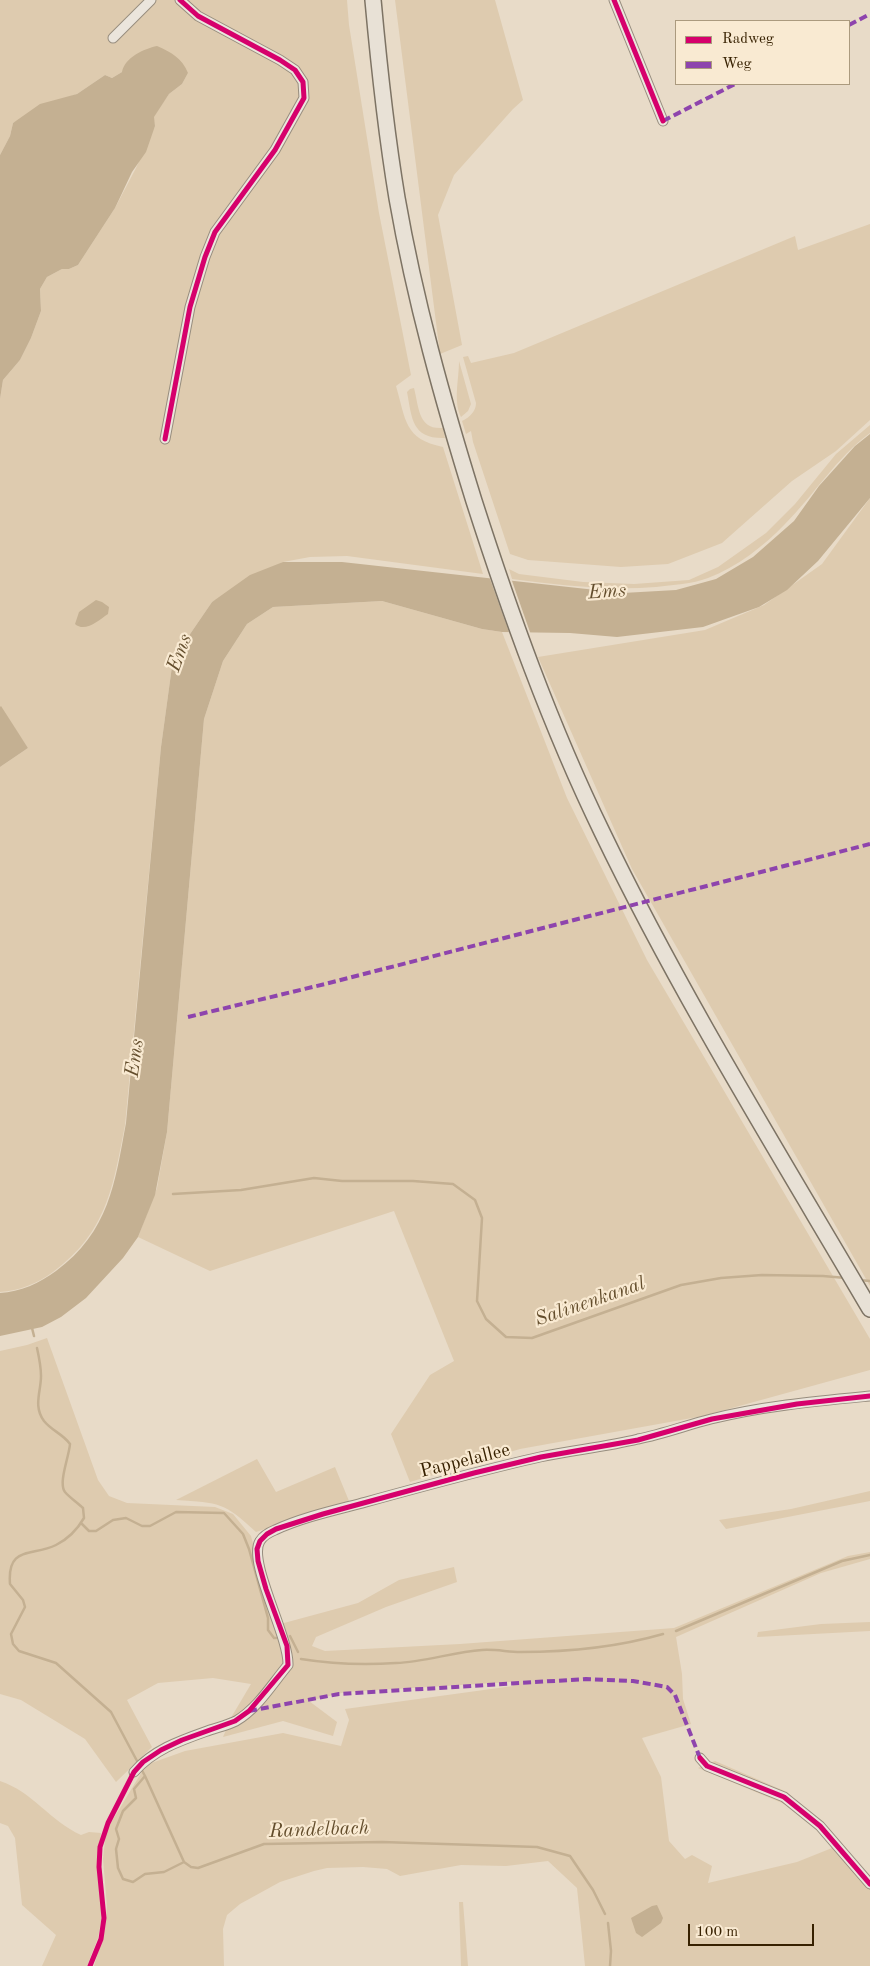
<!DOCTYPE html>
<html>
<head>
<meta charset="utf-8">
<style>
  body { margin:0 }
  #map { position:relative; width:870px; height:1966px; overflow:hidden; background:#e8dbc8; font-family:"Old Standard TT",serif }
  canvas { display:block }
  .legend { position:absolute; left:675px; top:20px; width:175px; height:65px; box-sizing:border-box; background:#f9ead2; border:1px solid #ab9a7e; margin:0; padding:6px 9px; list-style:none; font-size:15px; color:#372101 }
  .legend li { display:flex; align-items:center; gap:10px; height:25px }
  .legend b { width:25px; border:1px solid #ab9a7e }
  .scale { position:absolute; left:688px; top:1924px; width:126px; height:22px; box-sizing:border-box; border:2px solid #372101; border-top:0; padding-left:6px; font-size:15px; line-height:18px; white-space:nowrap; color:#372101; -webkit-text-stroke:4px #f9ead2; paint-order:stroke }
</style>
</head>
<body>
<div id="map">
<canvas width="870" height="1966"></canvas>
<ul class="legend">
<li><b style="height:6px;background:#d6006c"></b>Radweg</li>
<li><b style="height:6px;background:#8e44ad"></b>Weg</li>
</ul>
<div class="scale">100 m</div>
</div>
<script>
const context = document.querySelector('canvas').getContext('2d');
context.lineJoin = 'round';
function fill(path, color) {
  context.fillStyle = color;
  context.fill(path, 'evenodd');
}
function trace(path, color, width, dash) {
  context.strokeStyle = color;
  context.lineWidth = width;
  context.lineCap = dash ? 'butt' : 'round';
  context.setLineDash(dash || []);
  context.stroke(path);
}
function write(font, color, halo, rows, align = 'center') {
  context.font = font + ' "Old Standard TT",serif';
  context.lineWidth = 4.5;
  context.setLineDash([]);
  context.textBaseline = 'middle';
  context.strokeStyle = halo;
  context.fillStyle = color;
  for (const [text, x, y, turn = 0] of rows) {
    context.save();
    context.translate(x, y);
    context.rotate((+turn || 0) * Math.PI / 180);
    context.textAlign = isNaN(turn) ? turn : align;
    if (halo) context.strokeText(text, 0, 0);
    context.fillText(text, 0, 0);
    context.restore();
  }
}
const green = new Path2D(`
  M0,0H347L349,25L379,213L411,375L396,386C406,420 404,439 443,447L483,574L347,556L310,557L283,562L212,602L173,659L161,747L125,1125C113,1187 107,1232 53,1272C38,1283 19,1291 0,1292V767L28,748L0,707V399L3,380L20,360L31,338L41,311L40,289L47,277L62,269H69L78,265L115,208L136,168L155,126L153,117L169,94L182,84L188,73L122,72L112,78L105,75L77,94L61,100L13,123L10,136L0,155Z
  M395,0H495L523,100L513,109L454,175L438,215L462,345L440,354Z
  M870,224V420L836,451L792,481L722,543L668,564L621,567L528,560L510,554L473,442L471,431L466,434L462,421C470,417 476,411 476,403L463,357L468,356L471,363L514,353L795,236L798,250Z
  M459,361L471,404L468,411L461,417C453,401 459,380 459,361Z
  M414,388C419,407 418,430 443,428L445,438C412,439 412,419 407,392L410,389Z
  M870,425V433C836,458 815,494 785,524C764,546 737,567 708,578C692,584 673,585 656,587C608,591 560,585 512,579L509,569L519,574L583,582L634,584L689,580L718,567L766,533L795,504L836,454Z
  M870,498V1286L632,869L538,657L705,630L764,605L822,564Z
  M382,601L482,629L502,632L567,798L647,960L870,1339V1370L703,1416L520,1449L410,1482L391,1434L430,1375L454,1361L394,1211L210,1271L138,1237L157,1188L167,1132L204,719L223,661L247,624L273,607Z
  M47,1338L98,1480L109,1496L127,1503L215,1507L233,1514L251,1536L276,1631L284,1623L358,1603L399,1580L454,1567L457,1582L386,1607L316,1637L312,1646L325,1651L460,1644L674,1628L848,1556L870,1552V1559L821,1573L676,1637L682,1674L683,1699L691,1724L642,1738L661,1777L669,1841L685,1859L692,1855L712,1866L708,1883L797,1862L837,1846L870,1877V1966H585L577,1888L548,1861L506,1866L461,1865L400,1876L387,1869L363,1867L327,1868L314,1871L280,1882L240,1904L227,1915L223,1929L224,1966H94L105,1929L107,1907L103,1859L106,1831L146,1765L185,1751L283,1733L341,1746L349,1720L345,1709L513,1686L511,1682L346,1692L309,1701L337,1722L333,1736L283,1721L223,1737L232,1716L251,1684L213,1678L158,1683L127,1700L152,1747L116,1782L85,1739L21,1700L0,1694V1351L27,1345Z
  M257,1459L276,1492L335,1467L349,1501L256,1532C224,1502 220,1503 176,1500Z
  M870,1491V1501L726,1529L719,1520L791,1509Z
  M870,1622V1631L757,1637L758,1632L821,1624Z
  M715,1761L787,1792L796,1801L787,1805L698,1768Z
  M0,1781C33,1792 50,1821 81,1835L89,1832L101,1833L97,1859L102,1916L98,1938L87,1966H42L56,1935L22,1905L15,1838L8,1826L0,1823Z
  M459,1902H463L468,1966H461Z`);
const water = new Path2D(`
  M157,46C171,52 182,58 188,73L182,84L169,94L154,117L155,126L146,152L132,172L115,208L78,265L69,269H62L47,277L40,289L41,311L31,338L20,360L3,380L0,399V155L10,136L13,123L40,104L77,94L105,75L112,78L122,72C125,57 144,49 157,46Z
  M870,434V498L818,561L787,590L759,607L703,627L617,637L570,633L502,632L482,629L382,601L273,607L247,624L223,661L204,719L167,1132L155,1195L138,1237L123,1258L86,1298L61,1317L42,1327L0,1336V1293C20,1292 40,1283 56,1271C109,1232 115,1183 126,1123L161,747L173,659L212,602L250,575L283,562H342L623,593L676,590L716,579L753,557L794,521L819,486L855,446Z
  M96,600L102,602L109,607L108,614C99,620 85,633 75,624L79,612Z
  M1,706L28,748L0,767V707Z
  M657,1905L663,1918L661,1923L642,1937L636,1933L631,1918L652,1906Z`);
const pier = new Path2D(`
  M489,576L511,578L531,635H510Z`);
const stream = new Path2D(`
  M173,1194L241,1190L314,1178L342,1181H413L453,1184L475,1200L482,1218L477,1301L486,1319L506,1337L532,1338L681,1285L721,1278L762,1275L823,1276L846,1278
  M859,1280L870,1281
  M32,1328L34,1336
  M37,1348C39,1357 41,1367 41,1376C41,1392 33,1406 44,1421C52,1431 63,1434 70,1444C69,1457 58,1483 65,1492C70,1498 78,1503 83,1508L84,1518C77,1530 68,1539 56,1545C32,1557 7,1545 10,1584L23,1600L25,1607L11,1634L13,1644L19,1651L56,1663L111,1712L145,1776L184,1862L191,1867L198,1868L264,1844L382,1842L537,1847L570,1856L593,1890L605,1914
  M81,1523L89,1531H96L113,1520L126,1518L142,1526H150L176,1512L224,1513L243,1534L249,1549L268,1618V1630L274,1638H276
  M676,1631L842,1561L870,1555
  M290,1636L298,1652
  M301,1659C332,1664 365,1665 396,1663C425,1662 453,1652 482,1650C495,1649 508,1652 520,1652C567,1652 618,1647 663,1634
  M145,1776L134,1789L136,1798L123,1811L116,1829L119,1839L116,1849L118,1868L123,1879L133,1882L145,1874L164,1872L184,1862
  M608,1923L611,1951L610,1966`);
const minor = new Path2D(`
  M614,0L663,121
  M113,38L151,0
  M165,439L190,307L205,257L215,232L275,150L304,98L303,82L295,70L280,60L198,16L180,0
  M700,1758L707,1766L784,1797L820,1826L870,1884
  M134,1772C154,1749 182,1740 210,1730C219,1727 228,1725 236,1721C258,1708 272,1684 288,1665C289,1636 247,1561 260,1541C263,1536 270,1532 275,1530C303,1517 336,1510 366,1502C424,1486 482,1470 540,1457C573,1450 606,1447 638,1439C663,1434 687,1425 711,1419C762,1406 818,1401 870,1396`);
const primary = new Path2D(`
  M373,0C379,66 386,132 397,198C415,301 443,401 474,501C510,613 550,725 602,832C681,996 778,1152 870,1309`);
const quiet = new Path2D(`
  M849,25L870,14
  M663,121L735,84
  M188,1017L325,984L870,844
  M249,1711L339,1694L586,1679L633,1681L667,1687L675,1695L700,1758`);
const cycleway = new Path2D(`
  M614,0L663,121
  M165,439L190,307L205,257L215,232L275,150L304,98L303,82L295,70L280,60L198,16L180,0
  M700,1758L707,1766L784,1797L820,1826L870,1884
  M90,1966L101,1939L104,1918L99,1867L100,1847L108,1823L134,1772L143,1762L161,1750L182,1740L235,1721L249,1711L288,1665L287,1646L266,1589L258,1561L257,1549L260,1541L267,1534L276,1529L323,1514L474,1473L541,1457L638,1440L712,1419L797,1404L870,1396`);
const streetNames = [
  ["Pappelallee",465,1461,-14]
];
const waterNames = [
  ["Ems",607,592,-4],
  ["Ems",180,653,-70],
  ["Ems",135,1058,-82],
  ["Salinenkanal",590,1302,-19],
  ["Randelbach",319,1830,-2]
];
fill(green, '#decbaf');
fill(water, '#c4b092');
fill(pier, '#e8dbc8');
trace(stream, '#c4b092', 2.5);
trace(minor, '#978d7e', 11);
trace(primary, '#7d7364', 18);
trace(minor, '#ebe5dc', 9);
trace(primary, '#e8e1d6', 15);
trace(quiet, '#8e44ad', 4, [8, 4]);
trace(cycleway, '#d6006c', 5);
write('19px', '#372101', '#f9ead2', streetNames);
write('italic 20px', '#634d2c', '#f9ead2', waterNames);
</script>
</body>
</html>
